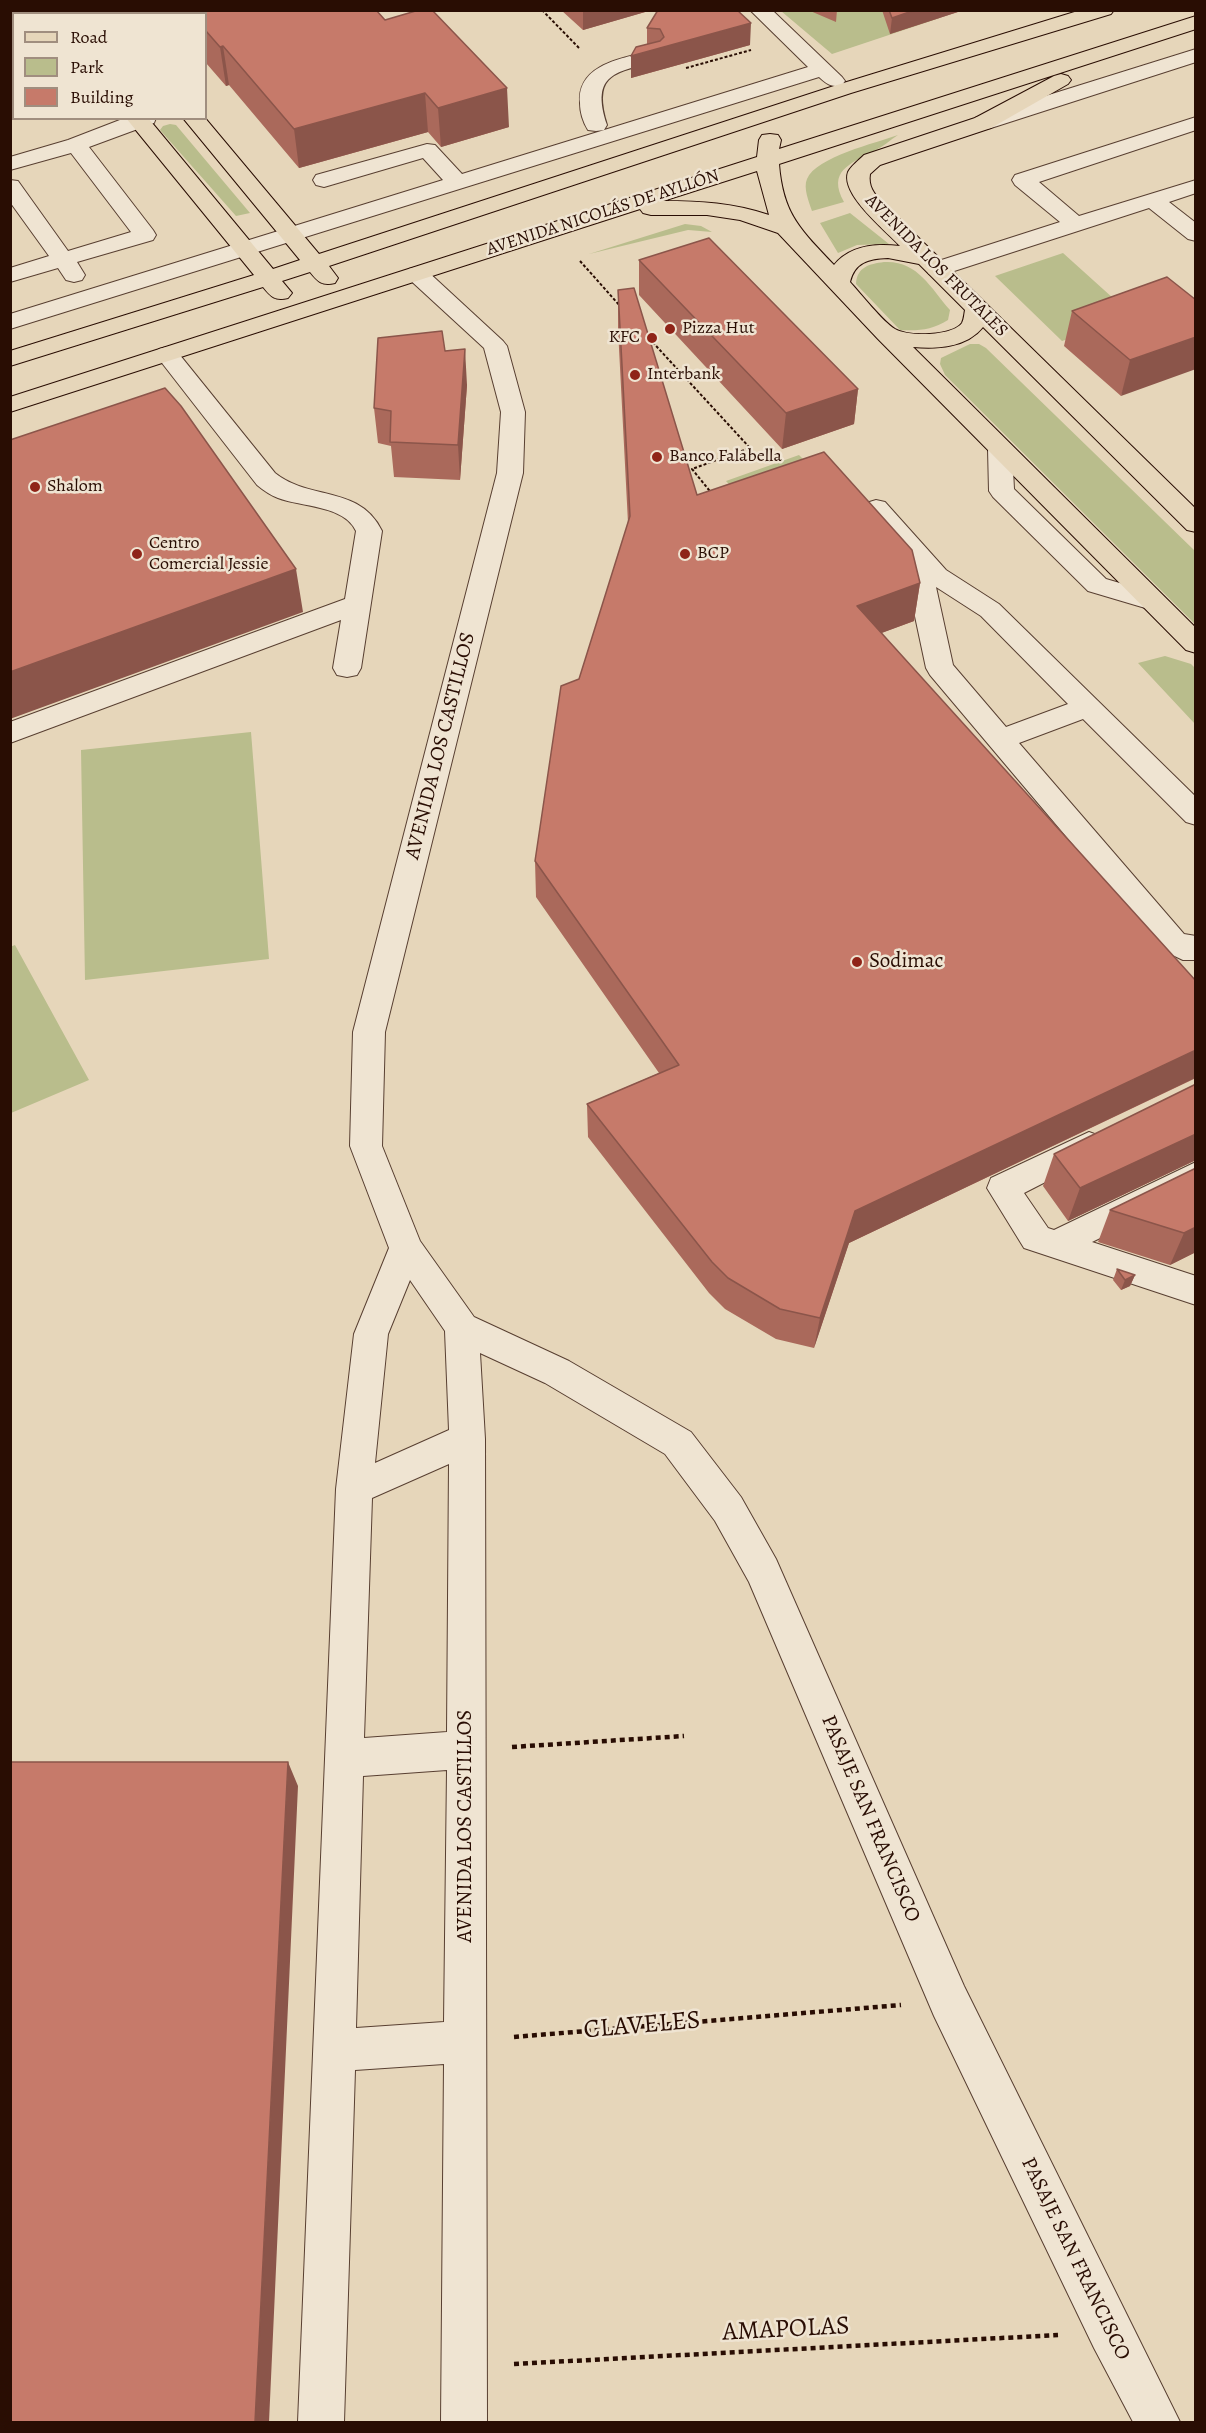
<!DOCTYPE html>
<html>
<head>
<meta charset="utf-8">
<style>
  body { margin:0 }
  #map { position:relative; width:1206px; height:2433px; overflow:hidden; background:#e6d6ba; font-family:Alegreya,serif }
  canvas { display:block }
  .frame { position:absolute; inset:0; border:12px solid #290d03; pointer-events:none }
  .legend { position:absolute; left:12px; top:12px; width:195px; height:108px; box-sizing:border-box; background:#efe4d2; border:2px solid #a08e7f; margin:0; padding:8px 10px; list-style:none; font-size:18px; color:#290d03 }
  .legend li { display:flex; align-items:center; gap:12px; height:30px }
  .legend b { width:30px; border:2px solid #a08e7f }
</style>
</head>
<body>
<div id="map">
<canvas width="1206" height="2433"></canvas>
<div class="frame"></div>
<ul class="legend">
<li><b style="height:8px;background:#e6d6ba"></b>Road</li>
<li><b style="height:16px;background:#b9bd8c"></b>Park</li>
<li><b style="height:16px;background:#c67a6a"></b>Building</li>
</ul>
</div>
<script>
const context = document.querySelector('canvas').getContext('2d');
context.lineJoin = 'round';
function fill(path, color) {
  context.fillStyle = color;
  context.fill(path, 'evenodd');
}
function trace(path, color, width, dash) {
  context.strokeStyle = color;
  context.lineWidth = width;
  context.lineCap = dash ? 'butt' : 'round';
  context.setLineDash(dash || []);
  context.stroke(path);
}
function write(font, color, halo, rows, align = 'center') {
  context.font = font + ' Alegreya,serif';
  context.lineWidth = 5;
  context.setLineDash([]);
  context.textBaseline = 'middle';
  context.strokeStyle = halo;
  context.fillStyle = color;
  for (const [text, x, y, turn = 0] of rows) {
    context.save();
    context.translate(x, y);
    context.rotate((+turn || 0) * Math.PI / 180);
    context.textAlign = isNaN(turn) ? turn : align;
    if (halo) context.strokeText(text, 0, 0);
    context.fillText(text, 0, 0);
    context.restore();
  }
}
const green = new Path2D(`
  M781,11H930L940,18L832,54Z
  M170,124L176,125L250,213L236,216L160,130L163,126Z
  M898,135C890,140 883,147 874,151C850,164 827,171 844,202L812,211C809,202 803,188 807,179C816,157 876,143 898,135Z
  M850,213L889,244L857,245L838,253L820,223Z
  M685,224L701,226L712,232L688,230L589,254Z
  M1063,253L1134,317L1062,341L995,276Z
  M884,262C917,260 930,287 950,310L948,320C932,330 919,331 900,330L856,284C857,267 869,264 884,262Z
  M970,344H979L986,348L1195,551V624L945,375L940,364L941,358Z
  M799,455L818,474L750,507L726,481Z
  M1165,656L1191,664L1195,668V724L1138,663Z
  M251,732L269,959L85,980L81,750Z
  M15,945L89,1080L11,1113L10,947Z`);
const pathFar1 = new Path2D(`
  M542,10L580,49
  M686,68L751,50
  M580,261L621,307
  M646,335L750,448L692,469L713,495`);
const path = new Path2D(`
  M512,1747L684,1736
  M514,2037L901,2005
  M514,2364L1058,2335`);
const minor = new Path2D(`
  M69,10H97L95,14H67Z
  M750,10H772L842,77L845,81L842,85C831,88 827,84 819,77L10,329V314L443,180L423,158L324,187L316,185L313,180L316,175L427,144L435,145L462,174L808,67Z
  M1196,49V62L991,128L983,129L975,128L972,123L975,118Z
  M652,51L659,53L662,57L659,61C616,72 590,73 607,125L604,130L596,131L588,130C583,122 580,112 580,103C577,64 623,58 652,51Z
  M1196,117V130L1039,182L1079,216L1196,180V193L1169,202L1196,223V241L1188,239L1149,208L945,274L937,276L929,274L926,269L929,264L1060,222L1015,185L1012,180L1015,175Z
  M125,118H156L154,123L89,147L153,230L156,235L153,240L77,262L85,275L82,280L74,282L66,280L58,268L10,282V268L49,256L10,202V180L18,181L68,251L131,232L71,153L10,170V157L68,140Z
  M417,267L425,269L503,341L507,346L525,412L523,473L385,1032L382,1146L420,1241L474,1317L569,1361L691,1432L741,1497L776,1559L964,1986L1180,2422H1133L1094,2348L934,2016L749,1582L715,1521L665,1454L545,1383L480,1353L485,1439L487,2422H441L444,2064L355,2070L344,2422H298L336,1489L354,1334L389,1248L350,1146L353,1032L497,473L501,412L484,348L409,279L406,274L409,269ZM410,1280L445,1331L449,1430L375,1463L388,1334ZM449,1464L447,1732L364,1738L372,1498ZM447,1770L444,2022L356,2028L363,1776Z
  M167,347L175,349L275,473C310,501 360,485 382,531L361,668L357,675L347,677L337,675L333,668L341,620L10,743V722L345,599L356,531C344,505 301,507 278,498C270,495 263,490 257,485L155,354L159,349Z
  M1000,441L1009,443L1012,449L1014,489L1106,579L1161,595L1165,601L1161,607L1152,610L1088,591L993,497L989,491L988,449L991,443Z
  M876,500L885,502L946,570L999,604L1196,797V825L1186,822L1083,719L1019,743L1184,934L1196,936V960H1183L1162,950L930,675L926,668L909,588L843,515L847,509ZM936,587L981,616L1068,704L1006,727L953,665Z
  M1089,1132L1100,1136L1105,1145L1100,1154L1024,1193L1048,1228L1054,1230L1196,1162V1191L1092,1242L1196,1276V1305L1024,1248L987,1188L991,1178Z`);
const major = new Path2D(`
  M39,10H60L62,14H41Z
  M94,10H114L116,14H96Z
  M1081,10H1114L1111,14L851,93L329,266L338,278L335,283C322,286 318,282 310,272L282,281L292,293L288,298C275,301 271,297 263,287L10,366V351L254,275L126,118H148L273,269L300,260L183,118H205L319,254L837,85Z
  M1196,16V29L779,164C783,215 801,230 834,265C850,245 876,243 900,246C886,231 840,194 848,172C851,166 859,160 864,155L975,118L1054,76L1061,74L1068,76L1071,80L1068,84L991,128L880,165L870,174C868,186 874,194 882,202L1196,509V532L1187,530L983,327C966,348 937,349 913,347L1196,628V653L1186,650L878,339L778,233L740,220L707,215H651L643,213L640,209L10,412V397L757,157L759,140L762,135L770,134L778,135L781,140L779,149ZM757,171L769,215C734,203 700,201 663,201ZM888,258L919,264L965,310C964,315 964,319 962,323C952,336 909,337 895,329C883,322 861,294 850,282C855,262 868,259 888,258Z`);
const wall = new Path2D(`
  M159,10H376L385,20L509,127L441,147L428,132L299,168L229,85L226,86L206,63V14H161Z
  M561,10H652L583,30Z
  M658,10L750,45L631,78V56L647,45V28Z
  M808,10H837L836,22Z
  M882,10H964L890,34Z
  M639,260L858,389L854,424L782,449L639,295Z
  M1167,277L1121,396L1064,346L1072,311Z
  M618,290L697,495L920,583L914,621L881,633L1196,981V1078L849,1243L814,1348L776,1339L725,1309L709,1293L588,1137L587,1104L659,1073L536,897L535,861L579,679L628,523L618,329Z
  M445,351L467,385L460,480L394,477L391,446L378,443L374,408Z
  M1196,1084V1160L1068,1221L1043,1186L1054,1154Z
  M1196,1168V1252L1170,1265L1098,1242L1110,1210Z
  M1117,1269L1135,1275L1130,1286L1121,1290L1113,1280Z`);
const shadedWall = new Path2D(`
  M583,10H652L583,30Z
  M915,10H964L890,34L892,18Z
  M751,23L750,45L631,78V56Z
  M223,46L229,85L226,86L220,47Z
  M507,88L509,127L441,147L438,108Z
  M425,93L428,132L299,168L294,129Z
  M1196,337V369L1121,396L1130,360Z
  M465,349L467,385L460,480L458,445Z
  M858,389L854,424L782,449L786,413Z
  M296,569L303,612L10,719V672Z
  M920,583L914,621L852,644L857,606Z
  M1196,1050L1195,1078L849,1243L814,1348L820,1318L855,1211Z
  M1196,1134V1160L1068,1221L1080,1188Z
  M1196,1227V1252L1170,1265L1184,1233Z
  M1135,1275L1130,1286L1121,1290L1125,1280Z
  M288,1762L298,1786L269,2422H255Z`);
const building = new Path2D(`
  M187,10H376L385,20L419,10H432L507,88L438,108L425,93L294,129L223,46L220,47L206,31V14H189Z
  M658,10H737L751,23L631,56L636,47L660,41L664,37L660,29L647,28Z
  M889,10H915L892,18Z
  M709,238L858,389L786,413L639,260Z
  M1167,277L1196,300V337L1130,360L1072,311Z
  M634,288L697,495L824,452L912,550L920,583L857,606L1196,981V1050L855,1211L820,1318L780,1309L728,1278L712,1262L587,1104L679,1065L535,861L561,686L579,679L630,516L618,290Z
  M442,331L445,351L465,349L458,445L390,442L391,411L374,408L378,338Z
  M165,388L181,406L296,569L10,672V440Z
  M1196,1084V1134L1080,1188L1054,1154Z
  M1196,1168V1227L1184,1233L1110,1210Z
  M1117,1269L1135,1275L1125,1280Z
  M10,1762H288L255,2422H10Z`);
const markers = [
  [670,329,6,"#8f2418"],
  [652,338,6,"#8f2418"],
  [635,375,6,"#8f2418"],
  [657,457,6,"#8f2418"],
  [35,487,6,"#8f2418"],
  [137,554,6,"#8f2418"],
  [685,554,6,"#8f2418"],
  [857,962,6,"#8f2418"]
];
const farStreetnames = [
  ["AVENIDA NICOLÁS DE AYLLÓN",603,213,-18],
  ["AVENIDA LOS FRUTALES",936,266,45]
];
const farPoinames = [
  ["Pizza Hut",682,329],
  ["KFC",640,338,"right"],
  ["Interbank",647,375],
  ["Banco Falabella",669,457],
  ["Shalom",47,487],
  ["Centro",149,544],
  ["Comercial Jessie",149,565],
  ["BCP",697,554]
];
const streetNames = [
  ["AVENIDA LOS CASTILLOS",441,746,-76],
  ["PASAJE SAN FRANCISCO",870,1819,67],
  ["AVENIDA LOS CASTILLOS",466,1826,-90],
  ["PASAJE SAN FRANCISCO",1075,2259,64]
];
const poiNames = [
  ["Sodimac",869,962]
];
const nearStreetnames = [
  ["CLAVELES",642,2026,-5],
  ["AMAPOLAS",786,2330,-3]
];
fill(green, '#b9bd8c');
trace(minor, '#583f31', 2);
trace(major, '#290d03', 2);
trace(pathFar1, '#290d03', 2, [3, 2]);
trace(path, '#290d03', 4.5, [5, 4]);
fill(minor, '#efe4d2');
fill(major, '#e6d6ba');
fill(wall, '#aa695b');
fill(shadedWall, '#8b554a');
fill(building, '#c67a6a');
trace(building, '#8b554a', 1.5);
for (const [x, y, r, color] of markers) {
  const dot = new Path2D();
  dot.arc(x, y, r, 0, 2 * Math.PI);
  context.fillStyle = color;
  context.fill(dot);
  trace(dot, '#efe4d2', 2);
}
write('18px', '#290d03', '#efe4d2', farStreetnames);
write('18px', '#290d03', '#efe4d2', farPoinames, 'left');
write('21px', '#290d03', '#efe4d2', streetNames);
write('21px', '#290d03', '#efe4d2', poiNames, 'left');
write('26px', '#290d03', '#efe4d2', nearStreetnames);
</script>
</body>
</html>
